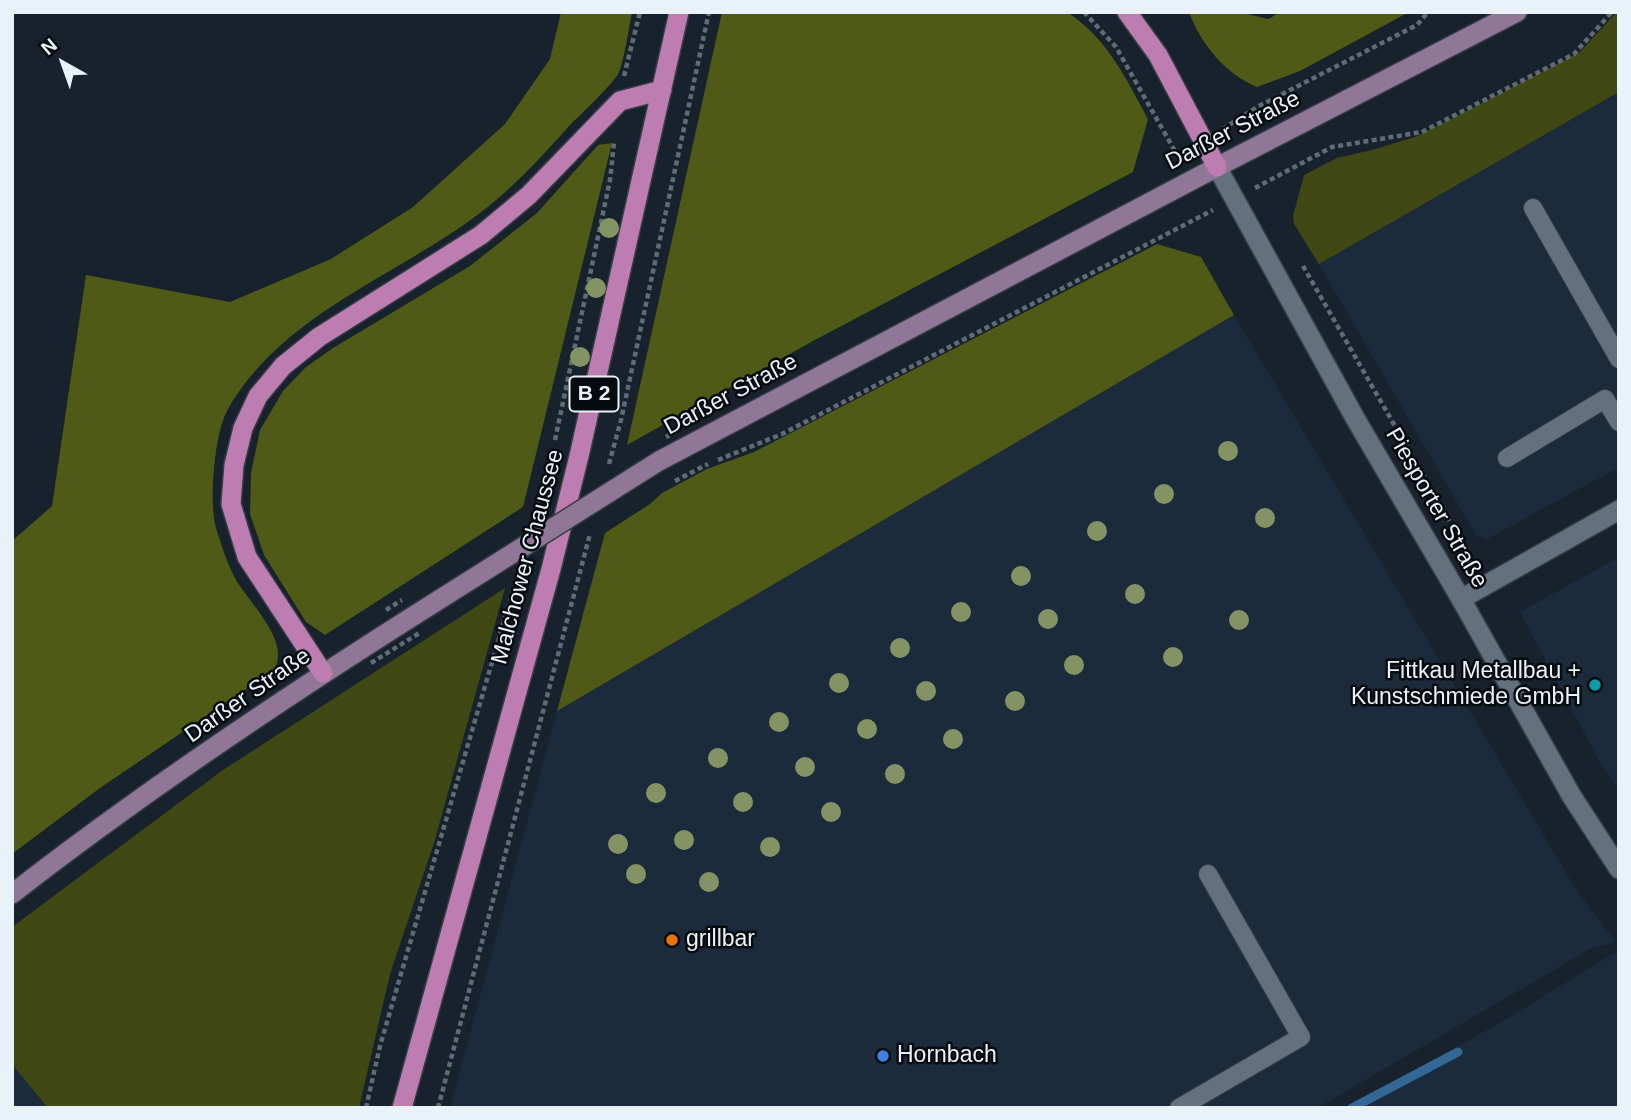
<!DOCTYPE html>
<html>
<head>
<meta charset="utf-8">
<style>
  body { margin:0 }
  #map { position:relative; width:1631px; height:1120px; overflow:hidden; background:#17222d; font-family:Arial,sans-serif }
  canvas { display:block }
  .frame { position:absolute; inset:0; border:14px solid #e9f1f9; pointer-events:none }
  .north { position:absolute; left:28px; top:28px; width:70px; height:70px; -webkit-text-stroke:5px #060b0f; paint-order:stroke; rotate:320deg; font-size:19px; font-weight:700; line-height:28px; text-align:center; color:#e9f1f9 }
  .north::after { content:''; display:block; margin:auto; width:24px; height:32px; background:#e9f1f9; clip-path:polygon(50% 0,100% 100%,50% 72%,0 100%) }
</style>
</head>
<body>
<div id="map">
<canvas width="1631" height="1120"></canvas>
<div class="frame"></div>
<div class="north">N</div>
</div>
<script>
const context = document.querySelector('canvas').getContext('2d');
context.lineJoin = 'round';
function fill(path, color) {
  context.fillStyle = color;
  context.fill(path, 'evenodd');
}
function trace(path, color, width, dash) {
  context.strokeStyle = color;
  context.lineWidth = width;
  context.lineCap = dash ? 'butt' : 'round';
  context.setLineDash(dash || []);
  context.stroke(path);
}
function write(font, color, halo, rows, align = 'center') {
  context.font = font + ' Arial,sans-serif';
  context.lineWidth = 5;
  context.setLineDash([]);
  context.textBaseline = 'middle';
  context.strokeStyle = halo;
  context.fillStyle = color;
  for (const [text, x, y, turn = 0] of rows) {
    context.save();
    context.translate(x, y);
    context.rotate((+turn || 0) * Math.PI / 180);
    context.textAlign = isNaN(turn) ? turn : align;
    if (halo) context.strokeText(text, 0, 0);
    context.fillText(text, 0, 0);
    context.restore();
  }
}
const built = new Path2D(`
  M1619,92V467L1487,539L1476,535L1319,264Z
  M1234,315L1575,888L1616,942L1590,949L1317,1108H450L557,711Z
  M1619,557V790L1600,762L1520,612Z
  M1614,953L1619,957V1108H1352L1518,1012Z
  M12,1064L14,1066L48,1108H12Z`);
const green = new Path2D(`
  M1617,12H1619V92L1319,264L1294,224L1293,216L1304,175L1337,158L1372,150L1415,137L1457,116L1580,52Z
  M505,588L434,843L390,974L359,1108H48L12,1064V927L223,770Z`);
const forest = new Path2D(`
  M561,12H632C629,27 624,63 618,74C610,87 583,112 571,124C540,158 510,192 472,219C389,279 282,316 228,409C214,433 209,501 216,528C221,544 227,563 235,578C247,601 292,641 274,670L100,788L12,854V541L52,506L86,275L230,302L331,259L413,207L505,124L550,59Z
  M722,12H1067C1108,39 1125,77 1148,119L1133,172L813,341L627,445Z
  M1189,12H1239L1268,19L1281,12H1409L1300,71L1257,87C1225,74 1201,44 1189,12Z
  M612,143L523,507L325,635L306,622L264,555L250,514L251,473L260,430L283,391L306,367L333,348L470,266L537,213L598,145Z
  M1157,244L1201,257L1234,315L557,711L605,533L650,504L662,493L707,469L754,452Z`);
const stream = new Path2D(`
  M1352,1108L1458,1052`);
const path = new Path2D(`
  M1084,12L1116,47L1180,160
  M624,76L640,12
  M1223,129L1257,107L1417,25L1428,12
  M1255,188L1332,147L1422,132L1574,54L1612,12
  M1303,266L1465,548L1473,566
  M555,440L610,180L614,143
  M718,460L782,434L1213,210
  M609,464L621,420L709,12
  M536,511L549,466
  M366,1108L380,1046L516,580
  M438,1108L590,534`);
const service = new Path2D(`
  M1533,208L1619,359
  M1507,458L1605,399L1619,422
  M1179,1108L1301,1037L1208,874`);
const minor = new Path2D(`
  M1461,599L1619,510`);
const tertiary = new Path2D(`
  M1217,167L1355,418L1461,599L1571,795L1619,869`);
const secondary = new Path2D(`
  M659,461L1217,167L1517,12
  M12,894C144,791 285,697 426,608`);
const primary = new Path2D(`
  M1127,12L1158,55L1217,167
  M323,673L247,557L231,504L234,465L243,428L258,396L283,366L319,337L481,235L529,195L620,101L662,90
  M402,1108L551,569L579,456L679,12`);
const pathBridge = new Path2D(`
  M666,437L677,431
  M675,481L708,464
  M386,610L402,600
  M371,663L421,632`);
const secondaryBridge = new Path2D(`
  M426,608L659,461`);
const trees = [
  [609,228],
  [596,288],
  [580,357],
  [1228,451],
  [1164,494],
  [1265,518],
  [1097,531],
  [1021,576],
  [1135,594],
  [961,612],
  [1048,619],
  [1239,620],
  [900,648],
  [1173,657],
  [1074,665],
  [839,683],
  [926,691],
  [1015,701],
  [779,722],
  [867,729],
  [953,739],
  [718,758],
  [805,767],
  [895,774],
  [656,793],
  [743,802],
  [831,812],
  [684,840],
  [618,844],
  [770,847],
  [636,874],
  [709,882]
];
const markers = [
  [1595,685,7,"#0f9aa8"],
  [672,940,7,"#e8710a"],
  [883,1056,7,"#3f7fe0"]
];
const shields = [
  [594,394,49]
];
const shieldNames = [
  ["B 2",594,394]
];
const streetNames = [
  ["Darßer Straße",1233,131,-27],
  ["Darßer Straße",731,395,-28],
  ["Piesporter Straße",1436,508,60],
  ["Malchower Chaussee",528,557,-75],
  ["Darßer Straße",248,696,-35]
];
const poiNames = [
  ["Fittkau Metallbau +",1581,672,"right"],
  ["Kunstschmiede GmbH",1581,698,"right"],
  ["grillbar",686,940],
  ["Hornbach",897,1056]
];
fill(built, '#1c2b3b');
fill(green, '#404913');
fill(forest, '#4e5a15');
trace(stream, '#336795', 9);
trace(service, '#363e47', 20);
trace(minor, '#363e47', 22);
trace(tertiary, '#363e47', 22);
trace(secondary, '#363e47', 22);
trace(primary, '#363e47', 22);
trace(path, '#616b75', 4.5, [5, 3.5]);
trace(service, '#63707d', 18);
trace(minor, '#63707d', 19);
trace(tertiary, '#63707d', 19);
trace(secondary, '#917797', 19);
trace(primary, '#be7db1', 19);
trace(secondaryBridge, '#363e47', 22, []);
trace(pathBridge, '#616b75', 4.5, [5, 3.5]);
trace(secondaryBridge, '#917797', 19);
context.fillStyle = '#839363';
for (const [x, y] of trees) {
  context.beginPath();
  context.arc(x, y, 10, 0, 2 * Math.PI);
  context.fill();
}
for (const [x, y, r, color] of markers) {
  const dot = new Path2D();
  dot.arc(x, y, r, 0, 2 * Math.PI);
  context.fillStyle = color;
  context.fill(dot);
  trace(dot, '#060b0f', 2.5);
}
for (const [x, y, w] of shields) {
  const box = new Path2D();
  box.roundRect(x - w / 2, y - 17.5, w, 35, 5);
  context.fillStyle = '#060b0f';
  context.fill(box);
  trace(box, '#e9f1f9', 2);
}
write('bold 21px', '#e9f1f9', null, shieldNames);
write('23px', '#e9f1f9', '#060b0f', streetNames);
write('23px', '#e9f1f9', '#060b0f', poiNames, 'left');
</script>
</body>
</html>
